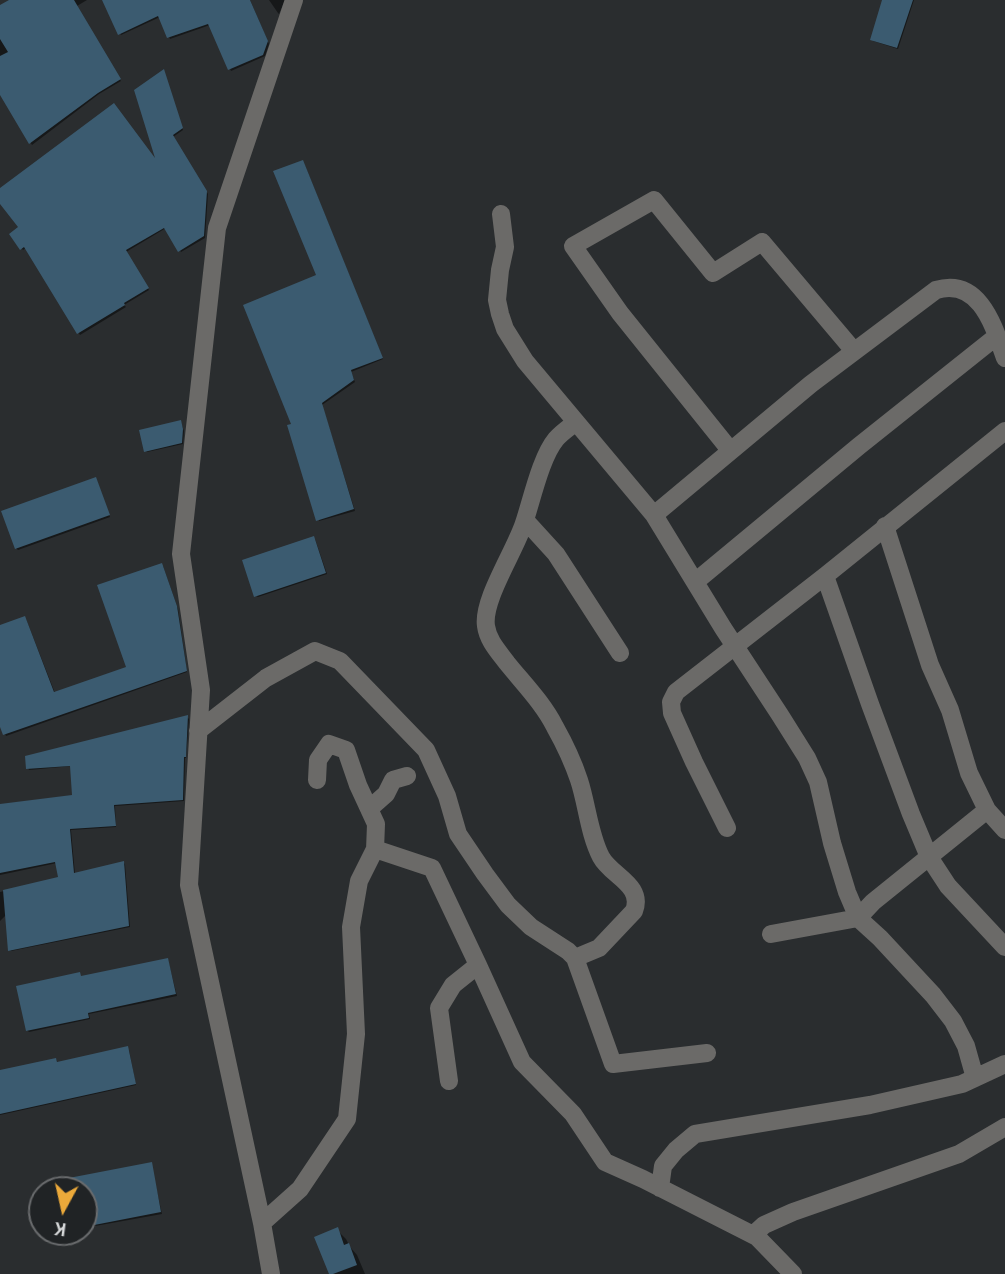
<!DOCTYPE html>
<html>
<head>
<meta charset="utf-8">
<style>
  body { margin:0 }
  #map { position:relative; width:1005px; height:1274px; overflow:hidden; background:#2a2d2f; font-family:"Archivo Narrow",sans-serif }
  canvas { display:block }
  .north { position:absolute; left:28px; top:1176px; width:70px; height:70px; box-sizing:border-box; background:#202325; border:2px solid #696b6d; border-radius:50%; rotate:188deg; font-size:19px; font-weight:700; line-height:28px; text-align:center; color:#d6d8d9 }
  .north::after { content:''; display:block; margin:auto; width:24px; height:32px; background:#eba93a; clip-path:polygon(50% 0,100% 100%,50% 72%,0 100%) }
</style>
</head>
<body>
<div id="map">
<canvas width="1005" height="1274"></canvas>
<div class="north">K</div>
</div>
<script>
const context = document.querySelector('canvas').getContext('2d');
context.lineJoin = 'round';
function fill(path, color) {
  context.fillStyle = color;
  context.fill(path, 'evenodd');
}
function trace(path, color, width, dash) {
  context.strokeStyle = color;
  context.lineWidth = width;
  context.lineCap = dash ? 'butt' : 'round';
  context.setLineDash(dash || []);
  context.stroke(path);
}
const shadow = new Path2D(`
  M12,0H87L77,6L121,81L99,94L32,145L0,92V7Z
  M104,0H250L269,44L265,56L231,71L210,25L170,39L160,17L121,35Z
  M269,0H285L279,14L278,13Z
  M884,0H914L898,49L873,41Z
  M164,71L183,130L173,137L208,194L205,238L181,252L166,228L126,252L149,290L124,305L126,307L80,335L26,248L23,250L11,234L20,227L0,201V190L159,164Z
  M304,163L383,359L351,372L355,382L322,405L355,511L319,521L294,425L318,276Z
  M181,422L184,431L183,444L147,452L146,451Z
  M97,481L110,517L18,550L16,548Z
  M315,539L327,574L258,597L256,596Z
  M163,566L178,609L187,672L6,736L0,722V627L26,619L55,693L128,668Z
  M187,717L189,719L186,758H185L184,801L115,806L116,827L71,830L75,874L124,863L125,864L130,927L11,951L10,950L7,914L0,921V892L61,878L57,863L0,875V806L74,796L72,766L29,770L28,768Z
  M168,960L177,996L89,1014L90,1019L29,1032L27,1030L81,978Z
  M129,1050L136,1085L0,1115V1072L56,1059L58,1063Z
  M151,1164L162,1214L84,1228V1190H51Z
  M337,1230L346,1239L350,1247L357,1255L365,1274H330Z`);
const building = new Path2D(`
  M9,0H74L121,79L98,93L29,144L0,95V56L8,52L0,39V5Z
  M102,0H250L268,41L263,55L228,70L208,24L167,38L158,16L118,35Z
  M882,0H913L897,48L870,40Z
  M164,69L183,128L173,135L207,191L204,236L178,252L164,228L126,250L149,288L124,303L125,305L77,334L24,247L20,250L9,234L18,227L0,204V188L114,103L155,158L134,90Z
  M303,160L383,358L351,370L354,380L322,403L354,509L316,521L287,425L291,424L243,305L316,275L273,171Z
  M181,420L183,429L182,443L144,452L139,430Z
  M96,477L110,515L15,549L1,511Z
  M314,536L326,573L254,597L242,560Z
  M162,563L177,606L187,671L3,735L0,727V625L25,616L54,692L126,667L97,585Z
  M188,715L186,757H184L183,800L114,805L116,826L70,829L74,873L124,861L129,926L8,951L3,890L58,877L55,862L0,873V804L72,795L70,766L26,769L25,756Z
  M168,958L176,994L88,1013L89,1018L26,1031L16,986L80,972L81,976Z
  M128,1046L136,1084L0,1114V1070L56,1058L57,1062Z
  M152,1162L161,1212L84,1227V1190H50L48,1182Z
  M338,1227L344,1245L349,1243L357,1265L333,1274H329L314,1237Z`);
const minor = new Path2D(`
  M501,214L505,247L500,270L497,300L500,314L505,329L525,361L654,515L723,628L780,715L807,758L818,782L832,843L847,892L858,918L880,938L933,995L953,1021L966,1046L975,1078
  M730,450L620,313L573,246L654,200L713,273L762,242L854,351
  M654,515L811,384L936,290C980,277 994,327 1005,358
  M525,520L556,554L620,653
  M885,526L930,665L950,710L969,773L987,810L1005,830
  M825,576L870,704L911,814L929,857L948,886L1005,947
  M695,582L859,446L997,336
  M198,731L266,678L315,651L340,661L426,750L447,796L458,834L485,874L508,905L531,927L568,951L575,958L613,1064L707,1053
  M317,780L318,760L329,744L346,750L358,785L376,824L375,850
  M369,809L386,794L393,780L407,776
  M727,828L694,762L672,713L671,702L676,692L825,576L1005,431
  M771,934L858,918L873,902L987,810
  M575,958L599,948L634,911C644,885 611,876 601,857C589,834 587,804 579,780C573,762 564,743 555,727C543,703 523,683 507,663C499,652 488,641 486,626C482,600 515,551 524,523C532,499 541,457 556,439C562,432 570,427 576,422
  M449,1081L439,1008L453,985L478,965
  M660,1188L663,1166L676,1150L695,1134L870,1105L962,1084L1005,1064
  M262,1223L300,1189L347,1119L356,1034L351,927L359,881L375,849L432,868L478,965L522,1062L573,1114L605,1162L643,1179L757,1237L793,1274
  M753,1235L764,1225L793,1212L959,1154L1005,1127
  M271,1274L262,1223L189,885L201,690L181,554L217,228L294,0`);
fill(shadow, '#0007');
fill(building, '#3b5b70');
trace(minor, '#6b6a68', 18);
</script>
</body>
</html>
